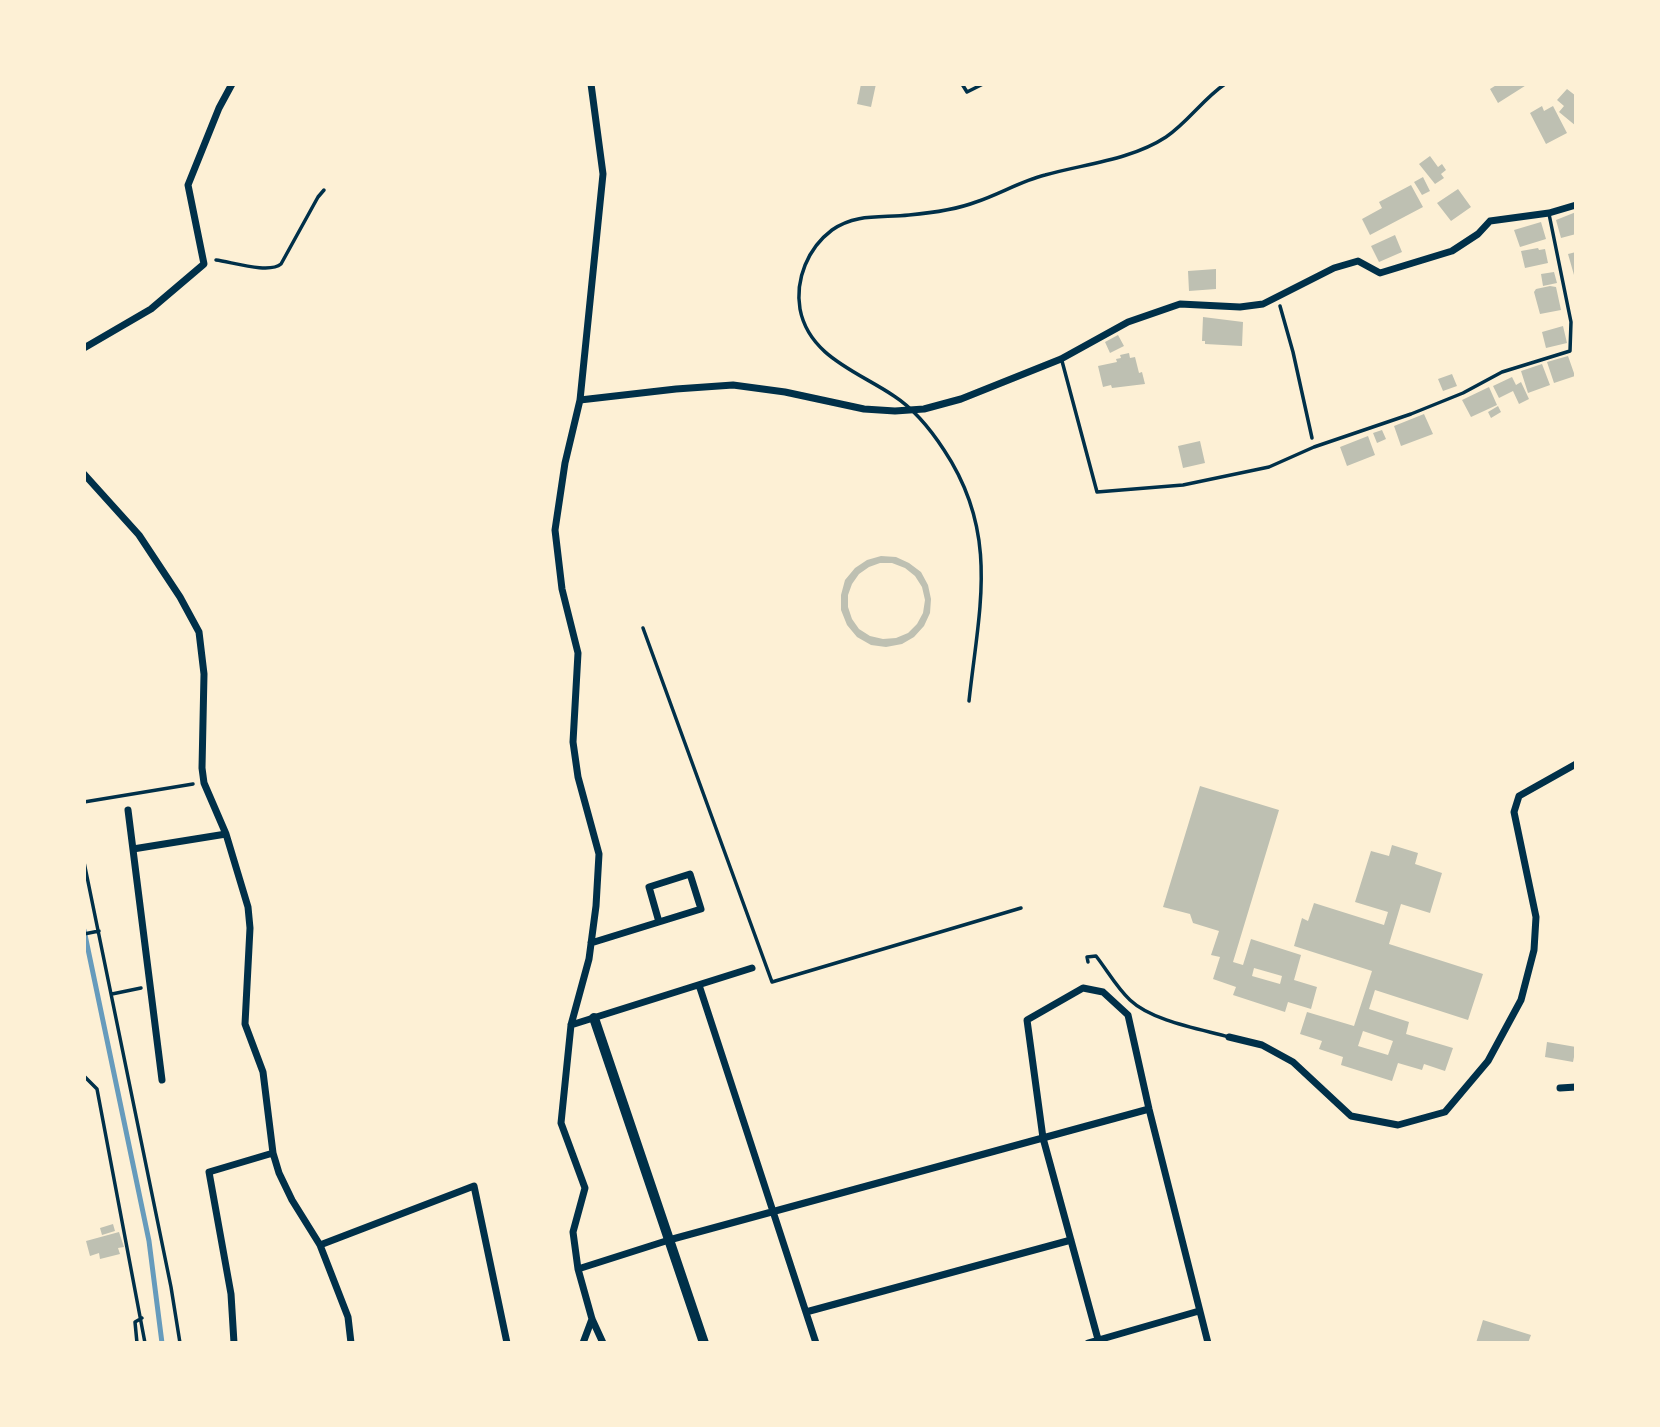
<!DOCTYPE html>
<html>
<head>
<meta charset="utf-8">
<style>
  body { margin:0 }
  #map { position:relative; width:1660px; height:1427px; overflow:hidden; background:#fdf0d5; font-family:"Nunito Sans",sans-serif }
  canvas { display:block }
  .frame { position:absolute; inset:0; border:86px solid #fdf0d5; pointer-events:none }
</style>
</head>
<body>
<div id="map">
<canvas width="1660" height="1427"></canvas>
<div class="frame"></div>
</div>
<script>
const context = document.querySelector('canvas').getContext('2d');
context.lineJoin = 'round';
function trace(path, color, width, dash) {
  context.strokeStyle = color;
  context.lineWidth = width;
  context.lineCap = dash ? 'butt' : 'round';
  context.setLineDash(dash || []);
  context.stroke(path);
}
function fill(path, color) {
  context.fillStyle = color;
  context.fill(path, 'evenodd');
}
const stream = new Path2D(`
  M84,930L149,1241L162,1343`);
const building = new Path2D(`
  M861,84H876L871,107L857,104Z
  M1498,84H1528L1498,103L1490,89Z
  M1567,89L1576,96L1574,98L1576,100V126L1559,112L1564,106L1557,100Z
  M1542,106L1544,111L1553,106L1567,133L1546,144L1530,113Z
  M1430,156L1438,167L1442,164L1446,170L1441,174L1444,178L1435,184L1419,164Z
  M1423,177L1430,191L1422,195L1414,182Z
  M1411,185L1423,207L1370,235L1362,219L1382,208L1379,202Z
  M1458,189L1471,207L1451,221L1437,203Z
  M1576,212V234L1561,238L1556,220Z
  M1541,222L1546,239L1520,247L1514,230Z
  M1395,235L1402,252L1379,262L1371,246Z
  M1538,248L1539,250L1545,249L1548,263L1525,268L1521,251Z
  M1576,252V275H1574L1568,254Z
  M1216,269V289L1189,291L1188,271Z
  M1554,272L1557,283L1543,286L1541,274Z
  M1550,286L1556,287L1561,310L1540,314L1534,292L1536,289Z
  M1203,317L1243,322L1242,346L1205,344V341H1202Z
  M1563,326L1567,343L1546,348L1542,332Z
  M1118,335L1124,346L1110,353L1105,342Z
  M1129,353L1130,358L1135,357L1139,373L1142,372L1145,384L1112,388L1111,385L1103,387L1098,366L1117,362L1116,359L1121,358L1120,355Z
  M1568,356L1575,376L1554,383L1547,362Z
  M1542,364L1550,385L1528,393L1521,371Z
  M1452,374L1457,386L1443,391L1438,379Z
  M1512,377L1516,385L1521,382L1529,399L1519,404L1513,391L1499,398L1493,386Z
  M1489,387L1497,405L1471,417L1462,400Z
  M1498,406L1501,412L1491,418L1488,412Z
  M1424,414L1433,434L1401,446L1394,426Z
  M1382,430L1386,439L1377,443L1373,433Z
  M1368,436L1375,455L1347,466L1340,447Z
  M1200,441L1205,463L1183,468L1178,446Z
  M881,556L896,557L909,563L921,572L928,585L931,599L930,613L924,626L914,637L902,644L886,647L871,645L857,637L847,625L841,610V595L845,580L855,568L867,560ZM880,563H892L905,568L915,576L922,587L925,600L923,613L917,624L908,633L896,638L883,639L870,636L859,629L852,619L848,607V595L852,584L859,574L869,567Z
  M1200,786L1279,810L1233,962L1243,965L1251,939L1301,955L1294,980L1317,987L1311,1009L1288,1002L1285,1012L1233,995L1236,987L1213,979L1220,957L1211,955L1219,931L1193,923L1190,914L1163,907ZM1254,968L1282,976L1280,984L1252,976Z
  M1392,845L1418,853L1415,864L1442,873L1430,913L1401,904L1389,944L1483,974L1468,1020L1375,990L1369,1009L1409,1022L1406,1034L1453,1048L1445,1071L1424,1064L1422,1070L1398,1063L1392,1081L1341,1065L1343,1057L1319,1049L1322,1041L1300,1034L1307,1012L1354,1026L1372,971L1294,946L1302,918L1308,921L1314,903L1384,925L1388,912L1355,902L1371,851L1389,856ZM1363,1031L1393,1041L1388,1055L1358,1046Z
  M1547,1042L1576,1047L1573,1062L1545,1057Z
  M113,1224L115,1231L102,1235L100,1228Z
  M119,1232L124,1247L118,1248L120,1254L100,1259L99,1253L90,1256L86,1241Z
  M1483,1320L1531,1335L1528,1343H1476Z`);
const path = new Path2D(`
  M216,260C232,262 269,274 281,264L318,197L324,190
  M1280,306L1293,352L1312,438
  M84,802L193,784
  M84,862L171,1287L180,1343
  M84,934L99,931
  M112,994L141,988
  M84,1076L97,1089L145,1343
  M137,1343L135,1322L142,1318`);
const service = new Path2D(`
  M962,84L967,92L983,84
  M1062,361L1097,492L1183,485L1269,467L1314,447L1411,414L1463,393L1502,372L1570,351L1571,322L1549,214
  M643,628L772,982L1021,908
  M969,701C979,608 1000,534 944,450C931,430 914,409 894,396C859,372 809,357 800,309C795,279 808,248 832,230C856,213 882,218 909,215C931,213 955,210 976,202C1000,194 1021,181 1045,175C1084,164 1131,160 1166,137C1188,122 1203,99 1225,84
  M1088,962L1087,957L1096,956C1107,970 1117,988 1130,1000C1152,1021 1200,1029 1229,1037`);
const minor = new Path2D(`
  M591,84L603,174L580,400L565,463L555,530L562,589L578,653L573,742L578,777L599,854L596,906L589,959L571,1025L561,1123L585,1188L573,1232L578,1269L592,1319L603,1343
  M84,348L151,309L204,264L188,185L219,108L232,84
  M580,400L676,389L733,385L785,392L864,409L895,411L924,409L961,399L1061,359L1128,322L1180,304L1240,307L1263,304L1334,268L1358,261L1380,273L1452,251L1478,234L1490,221L1549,213L1576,205
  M84,474L139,535L180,597L199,632L204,674L202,768L204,783L226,834L248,907L250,928L245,1024L263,1072L273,1153L279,1173L292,1200L320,1245L348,1317L351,1343
  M128,810L162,1080
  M133,849L226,834
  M591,943L701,909L690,874L649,887L659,922
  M699,985L816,1343
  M571,1025L752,968
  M1229,1037L1262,1045L1293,1062L1351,1116L1398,1125L1445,1112L1488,1061L1521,1000L1534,950L1536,917L1514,812L1519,796L1576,764
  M1560,1088L1576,1087
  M320,1245L474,1186L507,1343
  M578,1269L669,1240L1149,1109
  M806,1312L1071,1240
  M234,1343L231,1294L209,1172L273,1153
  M583,1343L592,1319
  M1088,1343L1199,1311
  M1099,1343L1043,1138L1027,1020L1083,988L1103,992L1128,1015L1149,1109L1208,1343`);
const tertiary = new Path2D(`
  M594,1018L704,1343`);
trace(stream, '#669bbc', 5);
fill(building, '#bec0b2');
trace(path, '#003049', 3.5);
trace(service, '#003049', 3.5);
trace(minor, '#003049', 7);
trace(tertiary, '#003049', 10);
</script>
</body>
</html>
